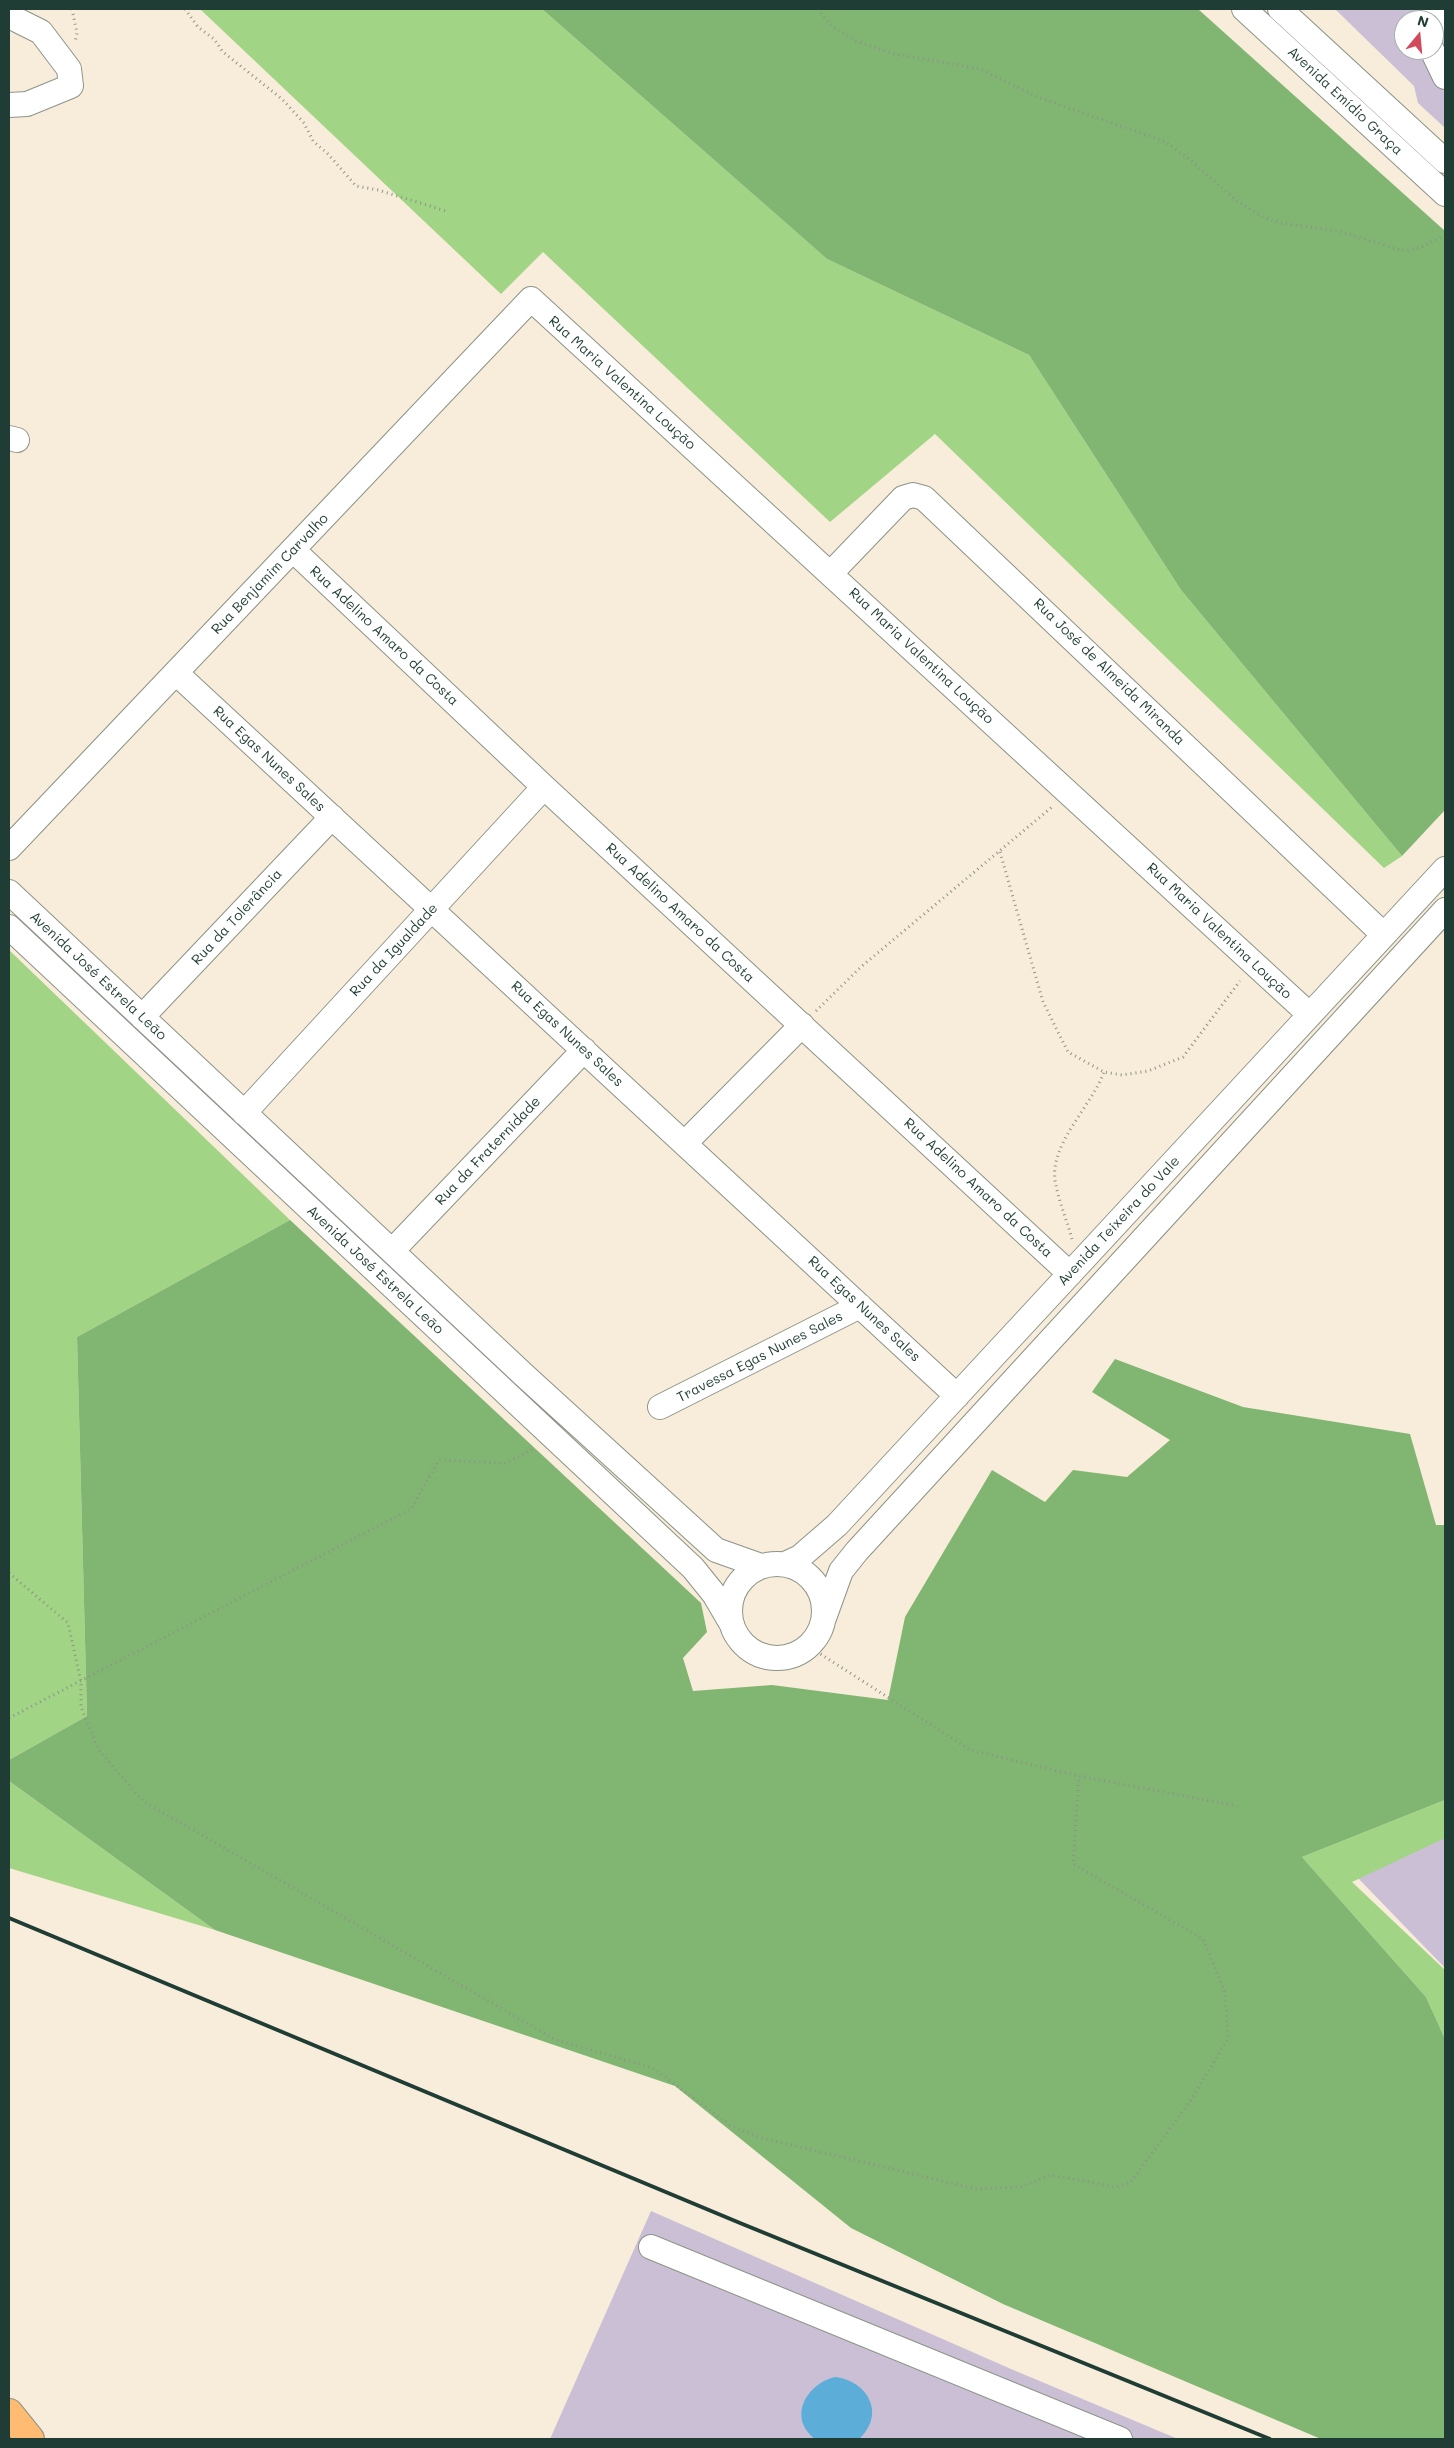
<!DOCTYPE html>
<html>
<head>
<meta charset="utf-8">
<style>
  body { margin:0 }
  #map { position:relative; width:1454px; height:2448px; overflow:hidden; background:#f8ecda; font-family:Mali,sans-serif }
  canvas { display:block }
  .frame { position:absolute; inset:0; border:10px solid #1f3d34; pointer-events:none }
  .north { position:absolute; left:1394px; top:10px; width:50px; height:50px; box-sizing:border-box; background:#fff; border:1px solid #a5b1ae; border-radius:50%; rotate:17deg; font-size:14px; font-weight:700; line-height:20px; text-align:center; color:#1f3d34 }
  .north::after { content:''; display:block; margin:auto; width:18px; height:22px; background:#d1495b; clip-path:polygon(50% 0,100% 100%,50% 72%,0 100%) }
</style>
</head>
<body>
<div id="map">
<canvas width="1454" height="2448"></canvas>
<div class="frame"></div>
<div class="north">N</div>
</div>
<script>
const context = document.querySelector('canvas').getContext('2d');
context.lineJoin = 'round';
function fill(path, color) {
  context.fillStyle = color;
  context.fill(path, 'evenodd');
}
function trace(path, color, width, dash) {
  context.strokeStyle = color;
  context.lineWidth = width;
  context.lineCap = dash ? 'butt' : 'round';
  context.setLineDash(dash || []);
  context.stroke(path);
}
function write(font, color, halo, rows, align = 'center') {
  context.font = font + ' Mali,sans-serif';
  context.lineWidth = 5;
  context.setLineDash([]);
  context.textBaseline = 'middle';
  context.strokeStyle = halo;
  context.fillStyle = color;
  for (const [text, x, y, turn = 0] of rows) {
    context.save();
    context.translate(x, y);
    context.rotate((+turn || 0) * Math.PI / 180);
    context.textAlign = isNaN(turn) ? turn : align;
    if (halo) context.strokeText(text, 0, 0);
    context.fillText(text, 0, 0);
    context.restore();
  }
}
const industrial = new Path2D(`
  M1335,9H1445V128L1418,103L1414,86ZM1404,20H1434V50H1404Z
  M1445,1836V1968L1357,1877Z
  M651,2211L1011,2369L1178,2439H550Z`);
const green = new Path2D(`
  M200,9H542L827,259L1029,355L1181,590L1402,856L1384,868L935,434L830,522L543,252L501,294Z
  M9,950L290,1220L77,1337L87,1716L9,1760Z
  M9,1781L215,1930L9,1868Z
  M1445,1800V1838L1352,1882L1445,1970V2039L1426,1997L1302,1857Z`);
const forest = new Path2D(`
  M542,9H1198L1445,231V810L1402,856L1181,590L1029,355L827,259Z
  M290,1220L701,1603L707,1632L683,1658L693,1691L772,1685L888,1700L905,1617L992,1470L1045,1502L1073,1470L1127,1477L1170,1440L1092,1392L1115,1359L1243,1407L1410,1434L1436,1525H1445V1800L1302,1857L1426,1997L1445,2039V2439H1321L1003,2304L851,2228L675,2086L215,1930L9,1781V1760L87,1716L77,1337Z`);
const water = new Path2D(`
  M835,2377C868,2381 886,2414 859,2439H815C787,2418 806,2384 835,2377Z`);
const path = new Path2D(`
  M72,9L77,33L75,42
  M185,9L198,27L214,39L223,52L282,99L304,123L313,141L328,154L356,186L378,190L446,211
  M818,9L831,26L856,41L895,54L980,69L1040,98L1164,141L1189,159L1237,201L1263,217L1281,223L1337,231L1405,251L1422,247L1445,235
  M1000,852L1043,1002L1068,1052L1104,1072L1122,1075L1148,1071L1183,1057L1240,981
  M816,1011L862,966L1052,807
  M1072,1239C1067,1220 1058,1200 1055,1180C1050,1144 1092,1105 1104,1072
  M9,1573L68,1623L81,1682V1707L98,1749L143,1801L556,2040L653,2068L730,2125L761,2138L976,2189L1020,2187L1052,2175L1116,2187L1131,2182L1190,2101L1228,2039L1225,1992L1203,1939L1073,1864L1079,1776
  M808,1646L970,1750L1079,1776L1237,1806
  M9,1718L411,1509L439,1460L505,1463L534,1449`);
const minor = new Path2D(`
  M1244,9L1445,194
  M1280,9L1445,161
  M1434,9L1445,20
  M9,16L41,32L69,69L71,86L27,104L9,105
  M1432,50L1445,77
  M9,438L17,440
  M293,550L544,787L1070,1274
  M831,573L903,498L913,495L924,498L1384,935
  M176,673L957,1396
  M9,848L531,299L1310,1015
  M9,892L525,1376L716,1550L761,1566
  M9,927L693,1568L714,1594L731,1623
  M142,1017L332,817
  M244,1113L544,787
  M685,1143L802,1025
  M392,1251L584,1050
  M660,1407L860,1306
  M785,1564L800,1557L837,1525L1445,869
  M730 1611a47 47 0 1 1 94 0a47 47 0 1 1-94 0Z
  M824,1618L841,1571L857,1551L1445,910
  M651,2247L1120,2439`);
const major = new Path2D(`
  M9,2413L30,2439`);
const rail = new Path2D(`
  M9,1918L740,2223L1270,2439`);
const streetNames = [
  ["Avenida Emídio Graça",1345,101,43],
  ["Rua Maria Valentina Loução",622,383,42],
  ["Rua Benjamim Carvalho",270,574,-46],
  ["Rua Adelino Amaro da Costa",384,636,43],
  ["Rua Maria Valentina Loução",921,656,43],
  ["Rua José de Almeida Miranda",1109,672,44],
  ["Rua Egas Nunes Sales",269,759,43],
  ["Rua Adelino Amaro da Costa",680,913,43],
  ["Rua da Tolerância",237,917,-47],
  ["Rua Maria Valentina Loução",1219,931,43],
  ["Rua da Igualdade",394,950,-47],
  ["Avenida José Estrela Leão",98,976,43],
  ["Rua Egas Nunes Sales",567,1034,43],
  ["Rua da Fraternidade",488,1151,-46],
  ["Rua Adelino Amaro da Costa",978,1188,43],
  ["Avenida Teixeira do Vale",1119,1221,-47],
  ["Avenida José Estrela Leão",375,1270,43],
  ["Rua Egas Nunes Sales",864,1309,43],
  ["Travessa Egas Nunes Sales",760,1357,-27]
];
fill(industrial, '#cbbfd5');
fill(green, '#a1d484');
fill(forest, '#80b672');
fill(water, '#5cadd7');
trace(minor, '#8c9487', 26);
trace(major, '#8c9487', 30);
trace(path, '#8c9487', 3, [1, 4]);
trace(minor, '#fff', 24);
trace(major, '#febb71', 28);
trace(rail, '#1f3d34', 4);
write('14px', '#1f3d34', '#fff', streetNames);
</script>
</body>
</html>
